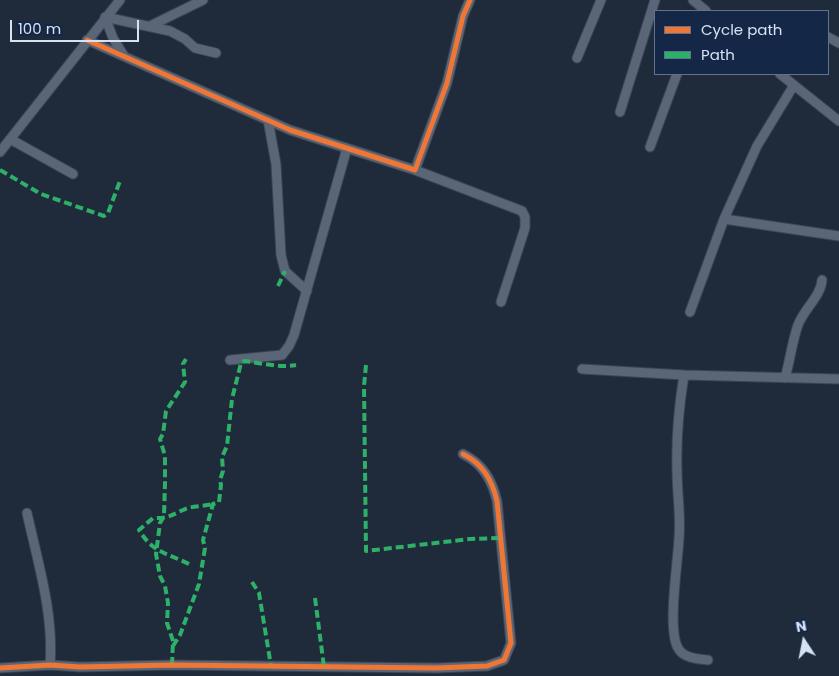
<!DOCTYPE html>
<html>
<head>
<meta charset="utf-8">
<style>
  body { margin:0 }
  #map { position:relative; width:839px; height:676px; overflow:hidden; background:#1f2a3b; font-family:Poppins,sans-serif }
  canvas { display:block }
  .legend { position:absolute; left:654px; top:10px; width:175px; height:65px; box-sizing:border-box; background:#142746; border:1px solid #61728c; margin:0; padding:6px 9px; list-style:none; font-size:15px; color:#d5e2f6 }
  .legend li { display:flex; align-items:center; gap:10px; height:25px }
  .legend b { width:25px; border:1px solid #61728c }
  .north { position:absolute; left:779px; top:616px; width:50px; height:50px; -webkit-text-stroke:4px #142746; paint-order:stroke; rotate:349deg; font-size:14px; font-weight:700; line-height:20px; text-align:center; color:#d5e2f6 }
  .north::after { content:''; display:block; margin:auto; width:18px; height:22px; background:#d5e2f6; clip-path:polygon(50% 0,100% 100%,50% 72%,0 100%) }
  .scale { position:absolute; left:10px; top:20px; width:129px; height:22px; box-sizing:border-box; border:2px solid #d5e2f6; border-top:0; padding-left:6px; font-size:15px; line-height:18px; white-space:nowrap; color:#d5e2f6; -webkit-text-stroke:4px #142746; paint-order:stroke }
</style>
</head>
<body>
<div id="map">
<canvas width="839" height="676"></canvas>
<ul class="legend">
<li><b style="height:6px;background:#f07635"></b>Cycle path</li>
<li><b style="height:6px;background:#2db169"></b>Path</li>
</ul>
<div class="north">N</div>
<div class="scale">100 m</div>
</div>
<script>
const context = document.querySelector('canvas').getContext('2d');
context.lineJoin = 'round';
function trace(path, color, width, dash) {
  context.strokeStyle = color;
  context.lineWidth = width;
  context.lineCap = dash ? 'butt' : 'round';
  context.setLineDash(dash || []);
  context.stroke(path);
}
const minor = new Path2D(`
  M693,0L706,11
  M105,17L170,31L185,39L195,48L216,53
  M105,17L113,38L124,56
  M150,26L203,0
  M828,37L839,43
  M87,40L290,130L415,170L447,83L463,16L470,0
  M577,58L601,0
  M780,74L839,121
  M794,85L757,146L724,219L839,236
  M620,112L655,0
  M268,120L276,164L281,255L285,271L307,291
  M10,139L73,174
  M650,147L677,74
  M0,152L120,0
  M415,170L522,211L525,217V228L501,302
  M690,312L724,219
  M230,360L282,355L289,346L294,335L347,148
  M582,369L684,375L839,379
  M684,375C679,406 676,438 677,470C677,493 681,515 679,538C678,562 667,629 678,648C683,658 698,659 708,660
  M785,378C790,361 792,342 798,325C804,309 821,296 822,280
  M27,513C38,563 54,614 50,665
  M0,668L50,665L80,667L172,665L436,668L487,666L504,660L511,643L497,501C492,480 483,464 463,454`);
const quiet = new Path2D(`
  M0,170L41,194L104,216L108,213L120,181
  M278,286L285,271
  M366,365L364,386L366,551L470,539L499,538
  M189,564C167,553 153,553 139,530L153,518C170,519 174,513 188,508C196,506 205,506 213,504
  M252,582L259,593L271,666
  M315,598L324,667
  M173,646L180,635L199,584L205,548L203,540L213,504L219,502L221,485L220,480L223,471L222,457L227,446L232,399L241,363L244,361C261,363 279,368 296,365
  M172,665L173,641L167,623L168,603L165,586L160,576L156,554L160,523L164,516L165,483V456L160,439L163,434L166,411L185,382L183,364L186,359`);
const cycleway = new Path2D(`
  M87,40L290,130L415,170L447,83L463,16L470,0
  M0,668L50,665L80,667L172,665L436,668L487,666L504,660L511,643L497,501C492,480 483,464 463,454`);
trace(minor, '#3b4553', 11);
trace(minor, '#5a6678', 9);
trace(quiet, '#2db169', 4, [8, 4]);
trace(cycleway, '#f07635', 5);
</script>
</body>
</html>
